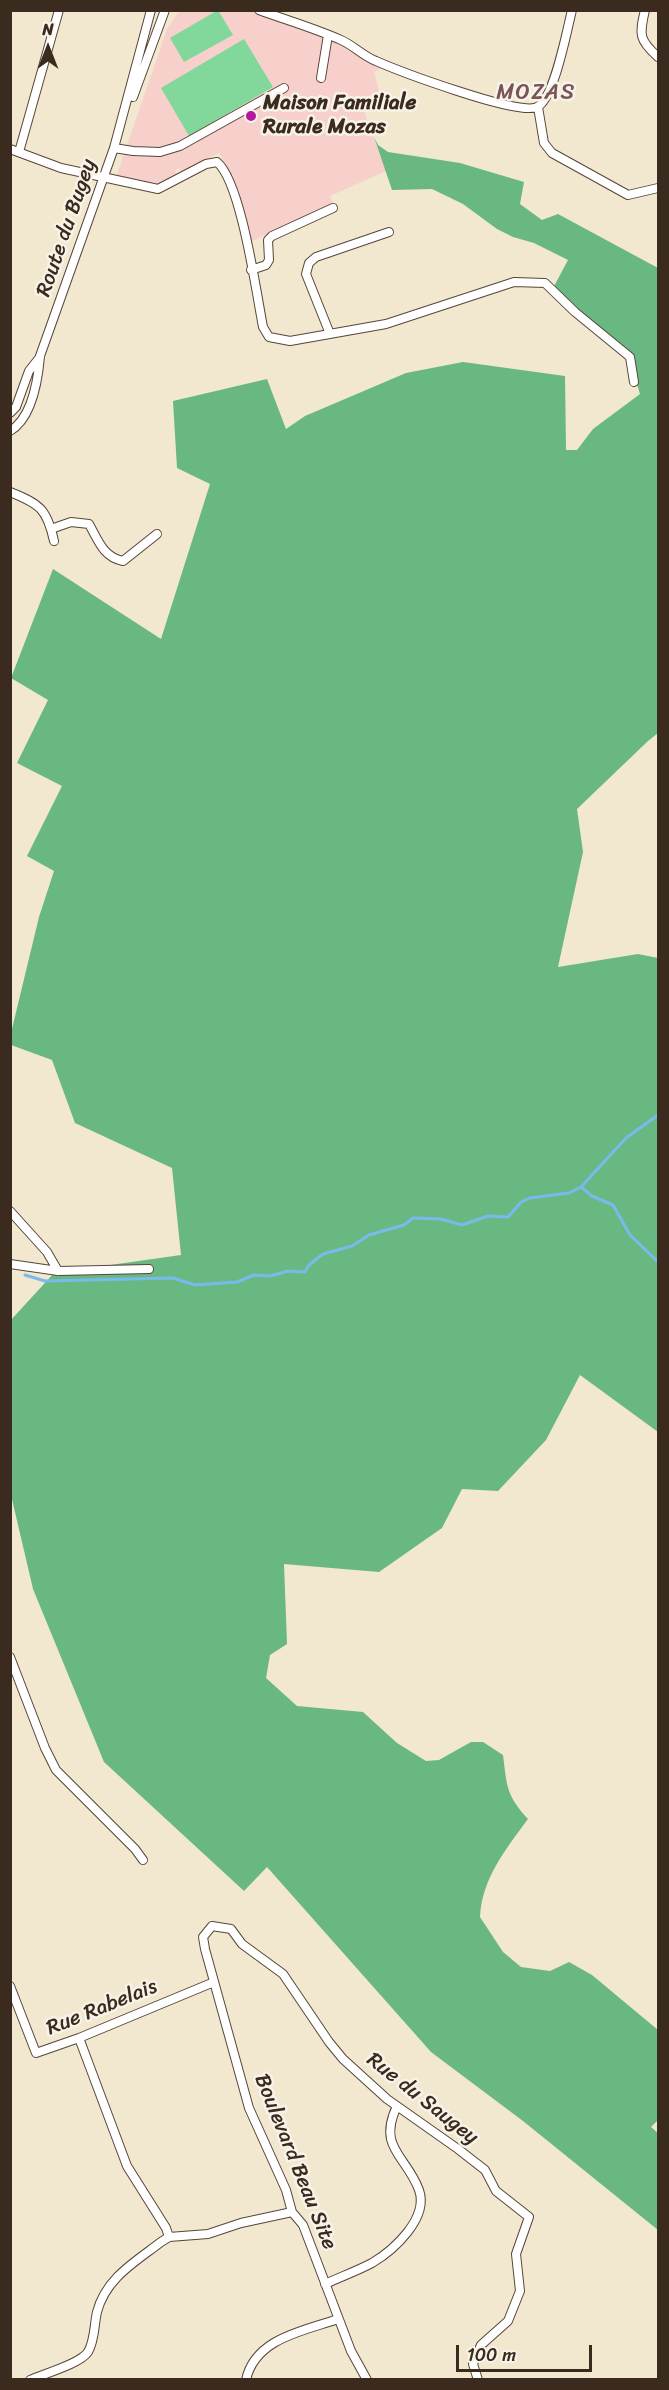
<!DOCTYPE html>
<html>
<head>
<meta charset="utf-8">
<style>
  body { margin:0 }
  #map { position:relative; width:669px; height:2390px; overflow:hidden; background:#f2e7cf; font-family:Sriracha,sans-serif }
  canvas { display:block }
  .frame { position:absolute; inset:0; border:12px solid #3b2a1e; pointer-events:none }
  .north { position:absolute; left:18px; top:18px; width:60px; height:60px; -webkit-text-stroke:4px #f7f3e8; paint-order:stroke; rotate:0deg; font-size:16px; font-weight:700; line-height:24px; text-align:center; color:#3b2a1e }
  .north::after { content:''; display:block; margin:auto; width:21px; height:27px; background:#3b2a1e; clip-path:polygon(50% 0,100% 100%,50% 72%,0 100%) }
  .scale { position:absolute; left:456px; top:2345px; width:136px; height:27px; box-sizing:border-box; border:3px solid #3b2a1e; border-top:0; padding-left:8px; font-size:18px; line-height:21px; white-space:nowrap; color:#3b2a1e; -webkit-text-stroke:4px #f7f3e8; paint-order:stroke }
</style>
</head>
<body>
<div id="map">
<canvas width="669" height="2390"></canvas>
<div class="frame"></div>
<div class="north">N</div>
<div class="scale">100 m</div>
</div>
<script>
const context = document.querySelector('canvas').getContext('2d');
context.lineJoin = 'round';
function fill(path, color) {
  context.fillStyle = color;
  context.fill(path, 'evenodd');
}
function trace(path, color, width, dash) {
  context.strokeStyle = color;
  context.lineWidth = width;
  context.lineCap = dash ? 'butt' : 'round';
  context.setLineDash(dash || []);
  context.stroke(path);
}
function write(font, color, halo, rows, align = 'center') {
  context.font = font + ' Sriracha,sans-serif';
  context.lineWidth = 5;
  context.setLineDash([]);
  context.textBaseline = 'middle';
  context.strokeStyle = halo;
  context.fillStyle = color;
  for (const [text, x, y, turn = 0] of rows) {
    context.save();
    context.translate(x, y);
    context.rotate((+turn || 0) * Math.PI / 180);
    context.textAlign = isNaN(turn) ? turn : align;
    if (halo) context.strokeText(text, 0, 0);
    context.fillText(text, 0, 0);
    context.restore();
  }
}
const built = new Path2D(`
  M179,11H254L342,45L381,68L374,72L379,91L360,100L386,171L330,196L333,204L248,243L238,190L219,153L181,172L179,168L175,171L177,175L156,186L116,177L167,29Z`);
const green = new Path2D(`
  M218,10L233,35L184,62L170,38Z
  M244,39L273,87L189,136L161,88Z`);
const forest = new Path2D(`
  M374,137L378,145L388,152L460,163L524,182L520,204L542,220L558,214L658,268V733L648,741L577,809L583,852L558,967L638,954L658,958V1432L580,1375L546,1440L498,1491L462,1489L442,1528L379,1572L284,1564L287,1644L270,1655L266,1678L297,1706L363,1712L397,1743L426,1761L439,1760L471,1742H483L503,1755C507,1786 506,1795 528,1819C506,1849 482,1878 480,1917L503,1952L521,1967L550,1971L569,1962L592,1975L658,2030V2120L651,2127L658,2133V2230L523,2121L431,2052L267,1867L244,1891L104,1762L33,1589L11,1495L10,1321L54,1273L181,1255L172,1168L75,1123L52,1060L11,1045V1033L39,917L54,871L27,856L62,786L17,763L48,700L11,678L53,569L161,639L210,484L177,468L173,401L267,379L286,429L305,416L406,373L463,362L565,376L566,450H577L593,429L640,394L629,357L551,292L568,260L534,243L513,237L497,229L463,204L432,189L392,190Z`);
const stream = new Path2D(`
  M581,1187L592,1196L613,1205L630,1235L658,1262
  M25,1275L45,1281L173,1278L195,1285L237,1282L254,1275L270,1276L288,1271L305,1272L309,1265L323,1254L352,1246L369,1235L404,1225L413,1218L441,1219L462,1225L488,1216L508,1217L521,1202L530,1198L569,1193L581,1187L626,1138L658,1115`);
const street = new Path2D(`
  M259,10C286,20 314,28 341,40C353,45 363,56 376,61C399,71 518,116 537,107C554,100 567,30 572,10
  M645,10C639,35 639,40 658,57
  M321,78L328,35
  M133,97L165,10
  M538,107L544,143L552,153L628,195L658,188
  M114,148L133,151L160,152L180,146L284,88
  M10,149L61,168L158,189L206,164L217,162C241,182 256,291 263,327L269,337L290,341L386,324L514,282L545,283L575,312L630,357L634,382
  M19,152L59,10
  M251,270L266,265L269,260L268,240L272,236L333,208
  M330,334L306,274L309,263L316,257L389,232
  M10,413L16,407L29,371L40,357
  M10,431C32,418 38,380 40,356L114,148L151,10
  M10,492C40,504 47,509 54,541
  M51,529L71,522L89,524C98,540 103,557 123,561L157,534
  M10,1211L47,1252L58,1271
  M10,1264L58,1271L149,1269
  M10,1657L45,1748L56,1770L135,1849L143,1860
  M10,1986L36,2053L79,2038L214,1982
  M79,2038L127,2166L166,2228L169,2237
  M325,2284C340,2277 357,2271 372,2263C394,2250 429,2218 419,2190C406,2155 377,2148 397,2106
  M30,2380C43,2374 80,2364 88,2352C95,2340 94,2325 97,2312C106,2278 135,2262 161,2242L169,2237L208,2234L241,2223L292,2212
  M246,2380C255,2338 304,2331 338,2319
  M367,2380L351,2351L303,2225L292,2212L286,2190L249,2108L205,1949L203,1937L212,1926L231,1929L242,1944L283,1974L329,2042L343,2059L387,2099L458,2149L485,2170L496,2191L529,2217L516,2254L520,2291L508,2321L481,2345L473,2364L478,2380`);
const markers = [
  [251,116,6,"#b5179e"]
];
const poiNames = [
  ["Maison Familiale",263,104],
  ["Rurale Mozas",263,128]
];
const streetNames = [
  ["Route du Bugey",67,228,-71],
  ["Rue Rabelais",102,2008,-22],
  ["Rue du Saugey",422,2099,38],
  ["Boulevard Beau Site",295,2162,68]
];
const neighbourhoodNames = [
  ["MOZAS",536,93]
];
fill(built, '#f7d0cc');
fill(green, '#82d79a');
fill(forest, '#69b882');
trace(stream, '#77bbed', 3);
trace(street, '#564639', 10);
trace(street, '#fff', 8);
for (const [x, y, r, color] of markers) {
  const dot = new Path2D();
  dot.arc(x, y, r, 0, 2 * Math.PI);
  context.fillStyle = color;
  context.fill(dot);
  trace(dot, '#f7f3e8', 2);
}
write('bold 21px', '#3b2a1e', '#f7f3e8', poiNames, 'left');
write('21px', '#3b2a1e', '#f7f3e8', streetNames);
context.letterSpacing = '1.5px';
write('22px', '#795557', '#f7f3e8', neighbourhoodNames);
context.letterSpacing = '0px';
</script>
</body>
</html>
